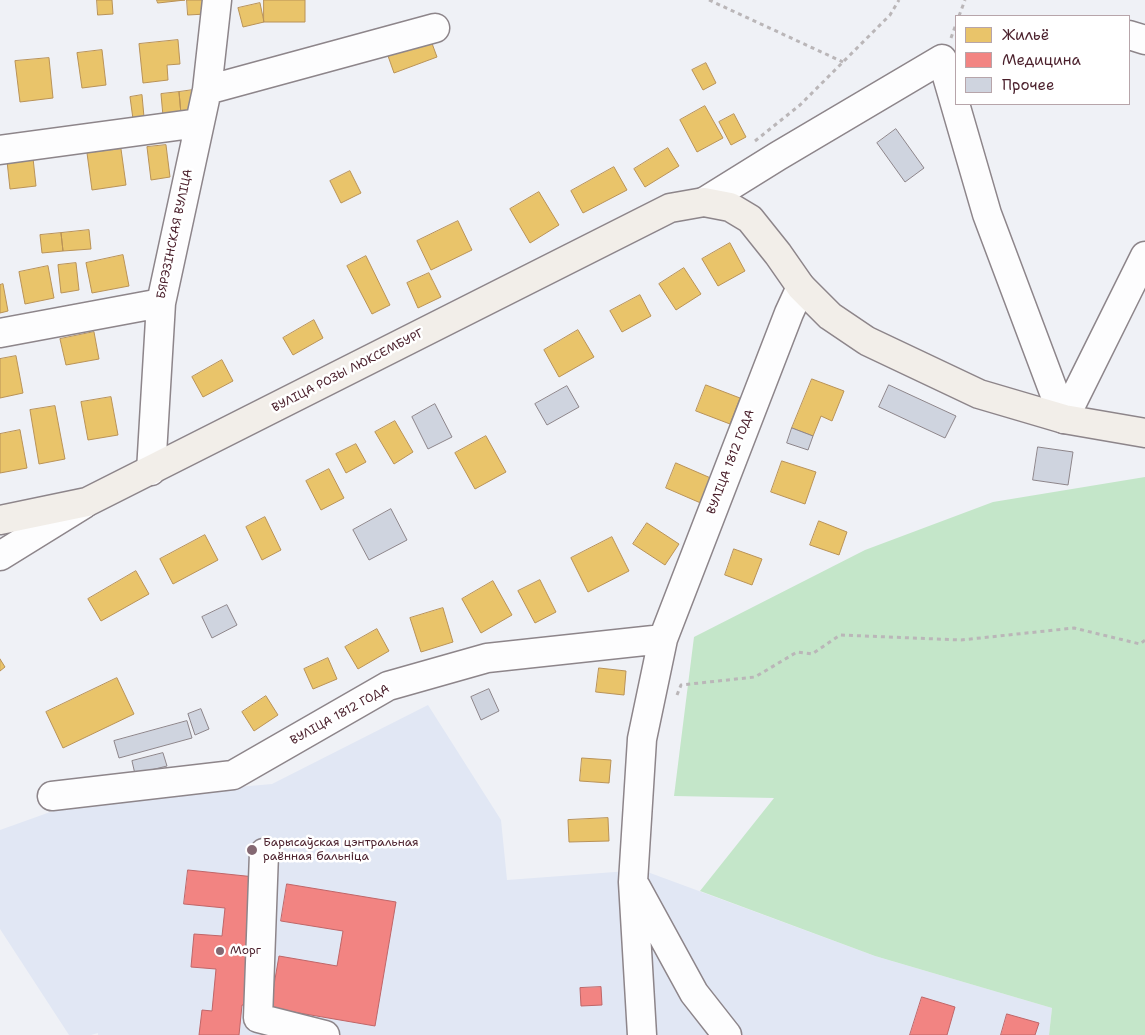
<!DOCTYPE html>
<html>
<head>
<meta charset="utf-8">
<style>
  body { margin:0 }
  #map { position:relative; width:1145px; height:1035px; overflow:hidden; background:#eff1f6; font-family:"Shantell Sans",sans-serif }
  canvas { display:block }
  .legend { position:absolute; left:955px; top:15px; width:175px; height:90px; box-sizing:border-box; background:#fff; border:1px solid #b7a5aa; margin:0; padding:6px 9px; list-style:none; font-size:15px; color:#4a1f2b }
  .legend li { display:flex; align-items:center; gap:10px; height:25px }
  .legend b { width:25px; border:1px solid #b7a5aa }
</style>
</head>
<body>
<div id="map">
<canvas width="1145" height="1035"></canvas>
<ul class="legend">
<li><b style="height:14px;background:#e9c46a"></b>Жильё</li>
<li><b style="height:14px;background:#f28482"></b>Медицина</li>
<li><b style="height:14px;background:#cfd4df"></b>Прочее</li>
</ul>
</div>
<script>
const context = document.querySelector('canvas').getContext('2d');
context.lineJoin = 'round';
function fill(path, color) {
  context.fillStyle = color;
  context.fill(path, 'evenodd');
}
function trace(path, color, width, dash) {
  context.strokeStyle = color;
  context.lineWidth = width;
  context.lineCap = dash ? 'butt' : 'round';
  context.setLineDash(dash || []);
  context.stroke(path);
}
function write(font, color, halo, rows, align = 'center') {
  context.font = font + ' "Shantell Sans",sans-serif';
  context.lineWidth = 5;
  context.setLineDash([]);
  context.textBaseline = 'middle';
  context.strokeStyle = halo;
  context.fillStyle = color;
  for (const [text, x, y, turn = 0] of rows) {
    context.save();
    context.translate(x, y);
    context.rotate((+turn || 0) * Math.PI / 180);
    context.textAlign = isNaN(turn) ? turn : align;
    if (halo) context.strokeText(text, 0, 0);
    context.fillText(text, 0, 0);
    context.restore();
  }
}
const built = new Path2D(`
  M428,705L501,820L507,880L642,870L875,956L1052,1008L1049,1035H98V1033L91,1035H69L0,929V830L81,801L272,784Z`);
const green = new Path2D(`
  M1145,477V1035H1049L1052,1008L875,956L700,891L774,798L674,796L694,637L865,550L993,502Z`);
const homes = new Path2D(`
  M97,0H112L113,14L98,15Z
  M157,0H185L158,3Z
  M187,0H205L206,14L188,15Z
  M264,0H305V22H264Z
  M260,3L264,22L243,27L238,8Z
  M430,38L437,57L394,73L387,53Z
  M178,40L180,64L167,65L168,80L143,83L139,44Z
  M102,50L106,85L82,88L77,53Z
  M49,58L53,98L20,102L15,61Z
  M706,63L716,83L703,90L692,70Z
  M193,90L196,112L181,114L179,92Z
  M179,92L181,114L163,116L161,94Z
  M142,95L144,117L133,119L130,97Z
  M705,106L723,138L697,152L680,120Z
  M734,114L746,137L731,145L719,122Z
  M166,145L170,177L151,180L147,147Z
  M668,148L679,166L645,187L634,169Z
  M121,149L126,185L92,190L87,153Z
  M33,158L36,186L10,189L7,161Z
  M614,167L627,190L583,213L571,191Z
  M350,171L361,193L341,203L330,181Z
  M539,192L559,225L530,243L510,209Z
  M458,221L472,250L431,270L417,241Z
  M89,230L91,249L63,251L61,233Z
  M61,233L63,251L42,253L40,235Z
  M730,243L745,271L718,286L702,259Z
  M123,255L129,286L92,293L86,263Z
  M366,256L390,305L372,314L347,266Z
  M76,263L79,290L61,293L58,265Z
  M48,266L54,298L25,304L19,272Z
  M684,268L701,294L676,310L659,284Z
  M429,273L441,297L418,308L407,283Z
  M3,284L8,311L0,313V285Z
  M640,295L651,316L622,332L610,311Z
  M314,320L323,338L293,355L283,338Z
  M578,330L594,357L559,377L544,350Z
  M94,332L99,359L66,365L60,339Z
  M16,356L23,393L0,398V359Z
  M222,360L233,381L203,397L192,377Z
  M812,379L844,391L832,421L821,416L813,436L792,428Z
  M706,385L740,398L730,424L696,411Z
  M111,397L118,435L88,440L81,402Z
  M55,406L65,459L39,464L30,410Z
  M395,421L413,452L394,464L375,432Z
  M20,430L27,468L0,473V434Z
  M486,436L506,472L475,489L455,453Z
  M356,444L366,462L346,473L336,454Z
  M782,461L816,472L805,504L771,492Z
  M676,463L713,479L703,504L666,488Z
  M329,469L344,498L321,510L306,481Z
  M265,517L281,550L262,560L246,527Z
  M819,521L847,532L839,555L810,545Z
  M647,523L679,544L665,565L633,544Z
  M205,535L218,560L173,584L160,559Z
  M612,537L629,571L588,592L571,558Z
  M734,549L762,559L752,585L725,575Z
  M136,571L149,594L101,621L88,599Z
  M540,580L556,612L535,623L518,591Z
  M493,581L512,615L481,633L462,599Z
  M443,608L453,642L421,652L410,618Z
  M377,629L389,651L358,669L345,647Z
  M328,658L337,679L313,689L304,669Z
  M0,659L5,667L0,671Z
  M599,668L626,671L624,695L596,692Z
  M117,678L134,714L63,748L46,712Z
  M266,696L278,715L254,731L242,712Z
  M582,758L611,760L609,783L580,781Z
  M608,818L609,841L569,842L568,820Z`);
const health = new Path2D(`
  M188,870L255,877L256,1006L242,1005L239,1035H199L202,1010L212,1011L216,969L191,967L194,934L222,936L225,908L184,904Z
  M287,884L396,902L375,1026L270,1008L279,956L337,966L343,931L281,921Z
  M601,987L602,1005L581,1006L580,988Z
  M922,997L955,1007L947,1035H910Z
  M1007,1014L1039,1023L1035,1035H1001Z`);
const building = new Path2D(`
  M896,129L924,168L905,182L877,143Z
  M889,385L956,416L945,438L879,407Z
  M567,386L579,407L547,425L535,404Z
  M435,404L452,437L428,449L412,417Z
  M792,428L813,436L808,450L787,443Z
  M1038,447L1073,452L1068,485L1033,480Z
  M391,509L407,540L369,560L353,530Z
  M227,605L237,625L212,638L202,617Z
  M489,689L499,711L481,720L471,697Z
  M201,709L209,729L195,735L188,714Z
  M187,721L192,738L119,758L114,741Z
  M163,753L167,766L135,774L132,761Z`);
const path = new Path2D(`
  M709,0L843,62
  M959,16L965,0
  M951,38L956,24
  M755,141L800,105L890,15L899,0
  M677,695L681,685L755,677L797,652L812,654L840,635L961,640L1074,628L1140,644L1145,640`);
const minor = new Path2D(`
  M1129,35L1145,40
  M207,90L435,28
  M0,150L199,123
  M704,202L778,156L942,59L987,214L1064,419
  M0,333L161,303
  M1064,419L1145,256
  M151,471L161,303L207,90L217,0
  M0,556L84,504
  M52,796L233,775L388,686L487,658L663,639
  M264,853L258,1018L325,1035
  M636,887L694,993L727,1035
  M642,1035L633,882L642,739L663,639L789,313L801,287`);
const major = new Path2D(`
  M0,520L87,502L670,208L704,202L730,207L750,219L778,254L801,287L830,316L867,341L979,394L1064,419L1145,433`);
const markers = [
  [252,850,6,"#846872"],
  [220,951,5,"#846872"]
];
const streetNames = [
  ["БЯРЭЗІНСКАЯ ВУЛІЦА",175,234,-78],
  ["ВУЛІЦА РОЗЫ ЛЮКСЕМБУРГ",348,371,-27],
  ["ВУЛІЦА 1812 ГОДА",731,462,-69],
  ["ВУЛІЦА 1812 ГОДА",340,715,-29]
];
const poiNames = [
  ["Барысаўская цэнтральная",263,843],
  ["раённая бальніца",263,857],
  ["Морг",230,951]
];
fill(built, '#e1e7f4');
fill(green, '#c4e6c9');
fill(homes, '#e9c46a');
trace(homes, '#b99257', 1);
fill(health, '#f28482');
trace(health, '#c06668', 1);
fill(building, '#cfd4df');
trace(building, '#8d858a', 1);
trace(minor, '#8d858a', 31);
trace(major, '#8d858a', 31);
trace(path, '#bab6b8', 3, [4, 4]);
trace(minor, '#fdfdfe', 28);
trace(major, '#f2eee9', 28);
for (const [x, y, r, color] of markers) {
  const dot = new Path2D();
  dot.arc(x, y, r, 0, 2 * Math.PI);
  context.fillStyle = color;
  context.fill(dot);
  trace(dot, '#fff', 2);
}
write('12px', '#4a1f2b', '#fff', streetNames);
write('12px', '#4a1f2b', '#fff', poiNames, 'left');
</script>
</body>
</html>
